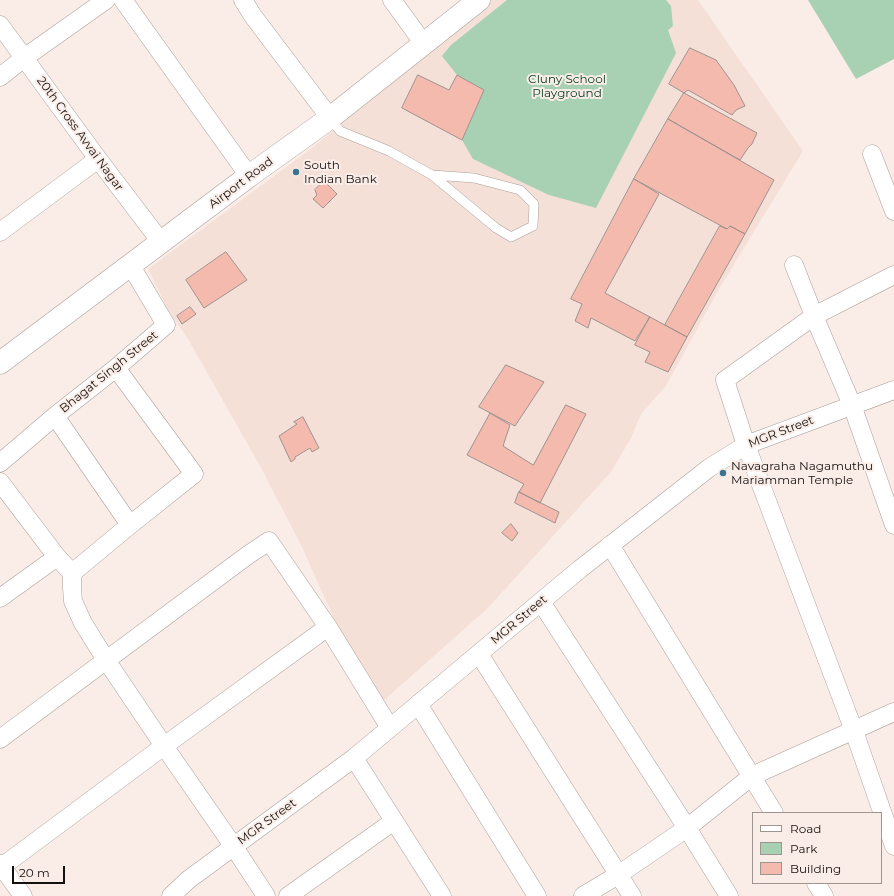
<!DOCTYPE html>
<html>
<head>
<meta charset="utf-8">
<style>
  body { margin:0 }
  #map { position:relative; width:894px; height:896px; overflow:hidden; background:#faede8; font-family:Montserrat,sans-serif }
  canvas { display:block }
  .legend { position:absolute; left:752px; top:812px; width:130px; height:72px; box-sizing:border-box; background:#faede8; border:1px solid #9e9591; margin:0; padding:5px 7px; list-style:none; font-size:12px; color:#14100e }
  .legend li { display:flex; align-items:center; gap:8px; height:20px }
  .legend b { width:20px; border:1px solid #9e9591 }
  .scale { position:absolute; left:12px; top:866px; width:53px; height:18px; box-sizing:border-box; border:2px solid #14100e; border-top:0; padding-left:5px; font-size:12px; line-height:14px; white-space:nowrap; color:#14100e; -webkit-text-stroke:3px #faede8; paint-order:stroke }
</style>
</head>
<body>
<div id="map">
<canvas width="894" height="896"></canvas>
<ul class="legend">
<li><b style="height:5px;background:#fff"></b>Road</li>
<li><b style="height:11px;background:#a8d0b3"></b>Park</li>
<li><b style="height:11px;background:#f3baad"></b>Building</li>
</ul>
<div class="scale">20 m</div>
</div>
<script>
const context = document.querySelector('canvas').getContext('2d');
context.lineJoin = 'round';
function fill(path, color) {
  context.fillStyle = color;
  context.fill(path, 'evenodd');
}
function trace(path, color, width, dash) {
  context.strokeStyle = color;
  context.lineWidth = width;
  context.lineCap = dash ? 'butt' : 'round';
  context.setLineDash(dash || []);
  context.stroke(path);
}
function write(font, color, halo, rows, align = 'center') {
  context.font = font + ' Montserrat,sans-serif';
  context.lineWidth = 4;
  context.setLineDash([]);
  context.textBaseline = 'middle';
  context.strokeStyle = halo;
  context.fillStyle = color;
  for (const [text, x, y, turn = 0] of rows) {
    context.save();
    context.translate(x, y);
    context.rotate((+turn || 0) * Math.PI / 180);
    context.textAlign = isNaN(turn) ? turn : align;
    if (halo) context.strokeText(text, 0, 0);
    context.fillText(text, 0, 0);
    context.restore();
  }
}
const built = new Path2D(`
  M490,0H698L803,151L719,289L666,386L641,414L631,438L611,472L487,609L382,702L335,621L301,545L260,466L188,339L168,310L148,269L312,148L395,80L475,11Z`);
const green = new Path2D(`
  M507,0H666L671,6L673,26L668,30L676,53L596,208L549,195L473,159L462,140L484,90L457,75L442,56L451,45Z
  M808,0H894V59L856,79Z`);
const building = new Path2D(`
  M690,48L716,60L734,85L745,106L736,110L732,115L688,90L684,93L669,84Z
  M418,75L449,90L457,75L484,90L462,140L402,108Z
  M684,93L757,133L752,144L748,148L740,160L668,119Z
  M668,119L774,180L745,234L730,226L727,229L634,179Z
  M634,179L659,194L605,293L650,317L635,341L591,318L588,328L575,321L582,304L571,299Z
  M324,181L337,194L323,208L313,199L317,195L315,190Z
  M720,226L727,229L730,226L745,234L687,337L665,325Z
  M226,252L247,280L204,308L186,280Z
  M190,307L196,314L182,324L177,316Z
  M650,317L687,337L668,372L645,362L650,352L635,345Z
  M506,365L544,382L515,426L479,407Z
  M566,405L586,414L540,503L519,492L524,484L467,455L490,413L510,425L503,446L533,465Z
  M303,417L319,448L312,452L310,448L295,457V459L291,462L279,436L297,424L294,422Z
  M519,492L559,512L555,523L515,503Z
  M511,524L518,533L512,541L502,533Z`);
const service = new Path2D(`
  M330,118L340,131L389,151L432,175L496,228L511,237L533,226L534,204L520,190L474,178L432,175`);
const minor = new Path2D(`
  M123,0L249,176
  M243,0L253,16L330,118
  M392,0L424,44
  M0,25L98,159L161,242
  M0,77L24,58L106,0
  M872,154L894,211
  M0,232L98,159
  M794,265L814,316L852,405L894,525
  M894,275L814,316L725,380L746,445L854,731L894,846
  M55,416L130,525
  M0,463L55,416L116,368L166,325L131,266
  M0,482L57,557L72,573L130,525L194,474L116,368
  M610,545L774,813
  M72,573V588L73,601L83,623L106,660L164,746L234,847L266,896
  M0,598L57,557
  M541,602L687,828L729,896
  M479,654L632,896
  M418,704L537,896
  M0,739L248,555L269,541L328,627L390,728
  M354,758L442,896
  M0,864L23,896
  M0,868L164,746L328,627
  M816,883L824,896
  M171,896L188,880L354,758L580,569L709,468L746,445L894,390
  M288,896L394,821
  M583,896L618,875L687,828L752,776L894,712`);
const tertiary = new Path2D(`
  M0,363L249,176L330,118L479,0`);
const markers = [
  [296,172,4,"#3b748e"],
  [723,473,4,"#3b748e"]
];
const parkNames = [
  ["Cluny School",567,79],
  ["Playground",567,93]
];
const streetNames = [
  ["20th Cross Avvai Nagar",80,134,54],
  ["Airport Road",241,183,-37],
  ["Bhagat Singh Street",109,372,-39],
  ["MGR Street",781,432,-21],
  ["MGR Street",519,620,-40],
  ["MGR Street",267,822,-36]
];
const poiNames = [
  ["South",304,165],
  ["Indian Bank",304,179],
  ["Navagraha Nagamuthu",731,466],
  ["Mariamman Temple",731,480]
];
fill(built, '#f5e0d8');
fill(green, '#a8d0b3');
fill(building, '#f3baad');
trace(building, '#a09390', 1);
trace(service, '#ab9f9a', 10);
trace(minor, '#ab9f9a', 19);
trace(tertiary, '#ab9f9a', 23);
trace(service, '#fff', 9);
trace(minor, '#fff', 18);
trace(tertiary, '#fff', 22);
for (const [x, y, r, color] of markers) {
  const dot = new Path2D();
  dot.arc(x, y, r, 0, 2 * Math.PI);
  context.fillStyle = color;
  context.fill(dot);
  trace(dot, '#faede8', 1.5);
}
write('12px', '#054021', '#faede8', parkNames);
write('12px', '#14100e', '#faede8', streetNames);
write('12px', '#14100e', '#faede8', poiNames, 'left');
</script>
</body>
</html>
